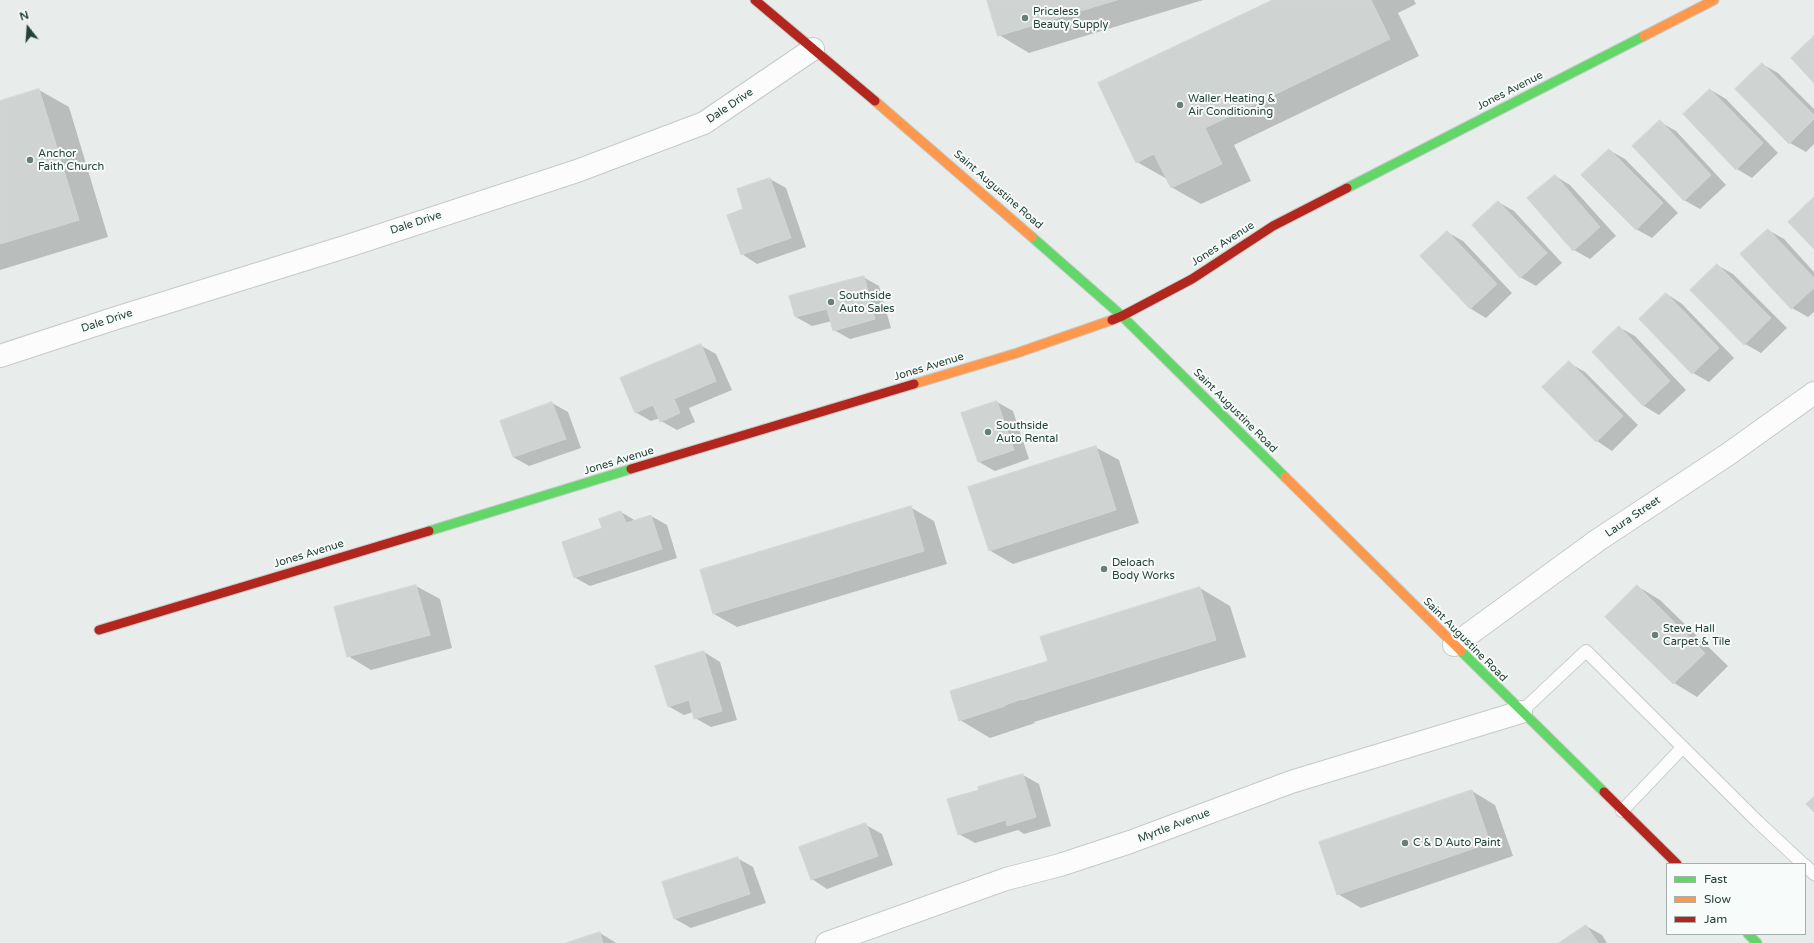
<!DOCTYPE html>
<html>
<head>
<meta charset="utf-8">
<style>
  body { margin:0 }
  #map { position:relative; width:1814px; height:943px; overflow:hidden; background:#e8edeb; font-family:"Varela Round",sans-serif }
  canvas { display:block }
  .legend { position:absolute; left:1666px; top:863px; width:140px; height:72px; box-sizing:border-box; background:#f7fbf9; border:1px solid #a3b1ad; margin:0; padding:5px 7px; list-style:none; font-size:12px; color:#24423a }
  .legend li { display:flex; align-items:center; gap:8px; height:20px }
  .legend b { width:20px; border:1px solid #a3b1ad }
  .north { position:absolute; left:8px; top:8px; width:40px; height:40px; -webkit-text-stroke:3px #f7fbf9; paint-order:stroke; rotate:343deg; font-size:11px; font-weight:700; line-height:16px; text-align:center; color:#24423a }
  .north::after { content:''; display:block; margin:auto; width:14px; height:18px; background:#24423a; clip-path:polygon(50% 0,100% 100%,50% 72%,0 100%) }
</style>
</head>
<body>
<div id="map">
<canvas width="1814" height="943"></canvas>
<ul class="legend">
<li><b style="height:5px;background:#63d668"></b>Fast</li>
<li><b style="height:5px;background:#ff974d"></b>Slow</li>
<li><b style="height:5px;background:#b3261e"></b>Jam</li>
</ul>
<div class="north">N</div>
</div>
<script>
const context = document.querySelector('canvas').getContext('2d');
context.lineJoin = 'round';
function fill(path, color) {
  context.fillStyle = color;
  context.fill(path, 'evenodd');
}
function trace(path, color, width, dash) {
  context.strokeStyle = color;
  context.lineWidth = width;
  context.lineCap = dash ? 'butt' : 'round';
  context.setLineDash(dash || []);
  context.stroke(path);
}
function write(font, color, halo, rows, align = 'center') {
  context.font = font + ' "Varela Round",sans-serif';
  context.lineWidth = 4;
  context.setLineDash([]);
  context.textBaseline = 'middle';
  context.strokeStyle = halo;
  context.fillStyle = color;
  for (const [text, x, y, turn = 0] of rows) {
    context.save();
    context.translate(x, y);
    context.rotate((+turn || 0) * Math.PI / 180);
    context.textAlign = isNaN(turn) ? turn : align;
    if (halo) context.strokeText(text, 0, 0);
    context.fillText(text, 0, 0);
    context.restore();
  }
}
const shadow = new Path2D(`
  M988,0H1203L1029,53L999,35Z
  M1275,0H1414L1416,4L1398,13L1419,56L1234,145L1251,181L1201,204L1171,187L1167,179L1137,162Z
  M1762,64L1778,73L1814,109V144L1806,152L1790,143Z
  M39,90L69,107L108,237L0,270V102Z
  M1711,90L1726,99L1778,153L1752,178L1737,169Z
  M1660,122L1676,131L1726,185L1700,209L1684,200Z
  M1609,150L1625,159L1678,213L1652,238L1636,229Z
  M1555,176L1570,185L1616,236L1590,259L1574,250Z
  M770,179L786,188L806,247L757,264L742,254L745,210Z
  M1498,202L1514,211L1562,263L1536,286L1520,277Z
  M1768,230L1784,239L1814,272V312L1808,317L1792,308L1742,254Z
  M1447,232L1463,241L1512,293L1486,318L1471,309L1421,256Z
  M1717,265L1733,274L1787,328L1761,353L1745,344L1692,290Z
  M863,277L879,286L891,328L850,339L834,330L832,321L812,326L796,317L791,297Z
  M1667,294L1682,304L1734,358L1709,382L1693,373L1641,319Z
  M1619,327L1635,336L1686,390L1659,415L1644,406L1593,352Z
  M700,345L716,354L732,390L689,408L695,422L677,430L661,421L660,418L651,421L635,412Z
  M1569,363L1585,372L1638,425L1612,451L1597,441Z
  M997,402L1013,411L1029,459L995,471L979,462L962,414Z
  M552,403L568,412L581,448L529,466L513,457Z
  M1095,447L1119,460L1139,523L1013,564L989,550Z
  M910,507L934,521L947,564L737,627L714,614Z
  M621,512L636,521L651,516L667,525L677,558L590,586L574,577L604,529Z
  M416,586L440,599L452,648L371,670L348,656L335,608Z
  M1637,586L1660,600L1728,666L1697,697L1674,683L1607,617Z
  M1200,588L1230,606L1246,657L1034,722L1035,723L990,738L960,720L1049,662Z
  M704,652L720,662L737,720L711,727L695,718L693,712L684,715L668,706Z
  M1023,775L1039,784L1051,826L1024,834L1018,830L975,843L959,834L980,791Z
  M1472,791L1495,805L1513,856L1361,908L1338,894Z
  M866,825L882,834L893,865L827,889L812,879Z
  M737,858L753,867L766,903L691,928L675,919Z
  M1586,926L1602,935L1607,943H1561Z
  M600,933L616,943H570Z`);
const building = new Path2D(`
  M987,0H1117L998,36Z
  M1273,0H1371L1390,39L1205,128L1222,164L1171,188L1154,154L1136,163L1098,83Z
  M1814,36V83L1791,58Z
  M1762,63L1814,115V119L1789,144L1735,89Z
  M39,89L79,220L0,244V101Z
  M1710,89L1763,143L1736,170L1683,114Z
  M1660,120L1711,175L1684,201L1632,146Z
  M1609,149L1663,203L1636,230L1581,175Z
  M1555,175L1600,227L1573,251L1527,198Z
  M770,178L791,238L741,255L727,215L743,209L737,189Z
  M1814,197V249L1788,222Z
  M1498,201L1547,253L1520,278L1472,225Z
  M1768,229L1814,278V288L1791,309L1740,254Z
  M1447,231L1497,284L1470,309L1420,256Z
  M1717,264L1771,318L1744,345L1690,290Z
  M864,276L875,319L833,331L827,309L795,317L789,296Z
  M1666,293L1719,348L1692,374L1639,319Z
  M1619,326L1670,381L1643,406L1592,352Z
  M701,344L716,381L674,399L680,413L660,422L653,405L635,413L620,378Z
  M1569,361L1623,416L1596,442L1542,387Z
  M997,401L1014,450L978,462L961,413Z
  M552,402L566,439L513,457L500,421Z
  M1096,446L1116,510L989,551L968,487Z
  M911,506L924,551L713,614L700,570Z
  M621,511L626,523L651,515L662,549L574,578L562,542L602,528L599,519Z
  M416,585L430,635L347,657L334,607Z
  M1637,585L1705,653L1673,684L1605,617Z
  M1200,587L1216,640L1022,700V699L1005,705V706L959,721L950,691L1048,661L1040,637Z
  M704,651L722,711L694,719L689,700L668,707L655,666Z
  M1023,774L1036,817L1007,826L1006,820L958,835L947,799L979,790L978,787Z
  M1472,790L1490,843L1337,895L1319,842Z
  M1814,797V812L1806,804Z
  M866,823L878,856L811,880L799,847Z
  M738,857L750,894L674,919L662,882Z
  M1586,925L1598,943H1559Z
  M600,932L603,943H566Z`);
const lane = new Path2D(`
  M1521,712L1586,651L1758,822L1803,864
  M1622,811L1683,747
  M1805,865L1814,874`);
const street = new Path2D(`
  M0,356L113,319L351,245L577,171L704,123L813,49
  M1454,645L1598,540L1727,455L1814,393
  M827,943L1006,879L1060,865L1130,842L1291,782L1521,712`);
const fast = new Path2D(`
  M1347,188L1644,36
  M1032,237L1122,316L1285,477
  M429,531L631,469
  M1461,651L1604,792
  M1748,934L1757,943`);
const slow = new Path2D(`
  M1644,36L1714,0
  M875,101L1032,237
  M914,384L1017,353L1112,320
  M1285,477L1461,651`);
const jam = new Path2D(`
  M755,0L875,101
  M1112,320L1122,316L1192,279L1273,226L1347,188
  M631,469L914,384
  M99,630L429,531
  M1604,792L1677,864`);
const markers = [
  [1025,18,4,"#697e78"],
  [1180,105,4,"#697e78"],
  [30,160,4,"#697e78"],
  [831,302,4,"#697e78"],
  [988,432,4,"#697e78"],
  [1104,569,4,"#697e78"],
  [1655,635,4,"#697e78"],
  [1405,843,4,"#697e78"]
];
const poiNames = [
  ["Priceless",1033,12],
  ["Beauty Supply",1033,25],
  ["Waller Heating &",1188,99],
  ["Air Conditioning",1188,112],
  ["Anchor",38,154],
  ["Faith Church",38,167],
  ["Southside",839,296],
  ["Auto Sales",839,309],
  ["Southside",996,426],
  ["Auto Rental",996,439],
  ["Deloach",1112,563],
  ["Body Works",1112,576],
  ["Steve Hall",1663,629],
  ["Carpet & Tile",1663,642],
  ["C & D Auto Paint",1413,843]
];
const streetNames = [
  ["Jones Avenue",1510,91,-27],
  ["Dale Drive",730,106,-34],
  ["Saint Augustine Road",998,190,41],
  ["Dale Drive",416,223,-18],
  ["Jones Avenue",1223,244,-33],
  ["Dale Drive",107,321,-18],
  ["Jones Avenue",929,367,-17],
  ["Saint Augustine Road",1235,411,45],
  ["Jones Avenue",619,461,-17],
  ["Laura Street",1633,517,-34],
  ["Jones Avenue",309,554,-17],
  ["Saint Augustine Road",1465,640,45],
  ["Myrtle Avenue",1174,826,-21]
];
fill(shadow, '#0003');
fill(building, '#cfd4d2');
trace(building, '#d1d6d4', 1);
trace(lane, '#c5cac8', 14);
trace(street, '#c5cac8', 24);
trace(fast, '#c3cbc8', 11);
trace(slow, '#c3cbc8', 11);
trace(jam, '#c3cbc8', 11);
trace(lane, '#fcfcfc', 12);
trace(street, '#fcfcfc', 22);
trace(fast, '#63d668', 9);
trace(slow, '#ff974d', 9);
trace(jam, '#b3261e', 9);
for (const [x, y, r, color] of markers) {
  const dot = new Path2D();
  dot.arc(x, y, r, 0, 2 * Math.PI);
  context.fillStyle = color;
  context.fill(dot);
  trace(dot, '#f7fbf9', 1.5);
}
write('11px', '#24423a', '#f7fbf9', poiNames, 'left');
write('11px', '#24423a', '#f7fbf9', streetNames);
</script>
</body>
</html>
